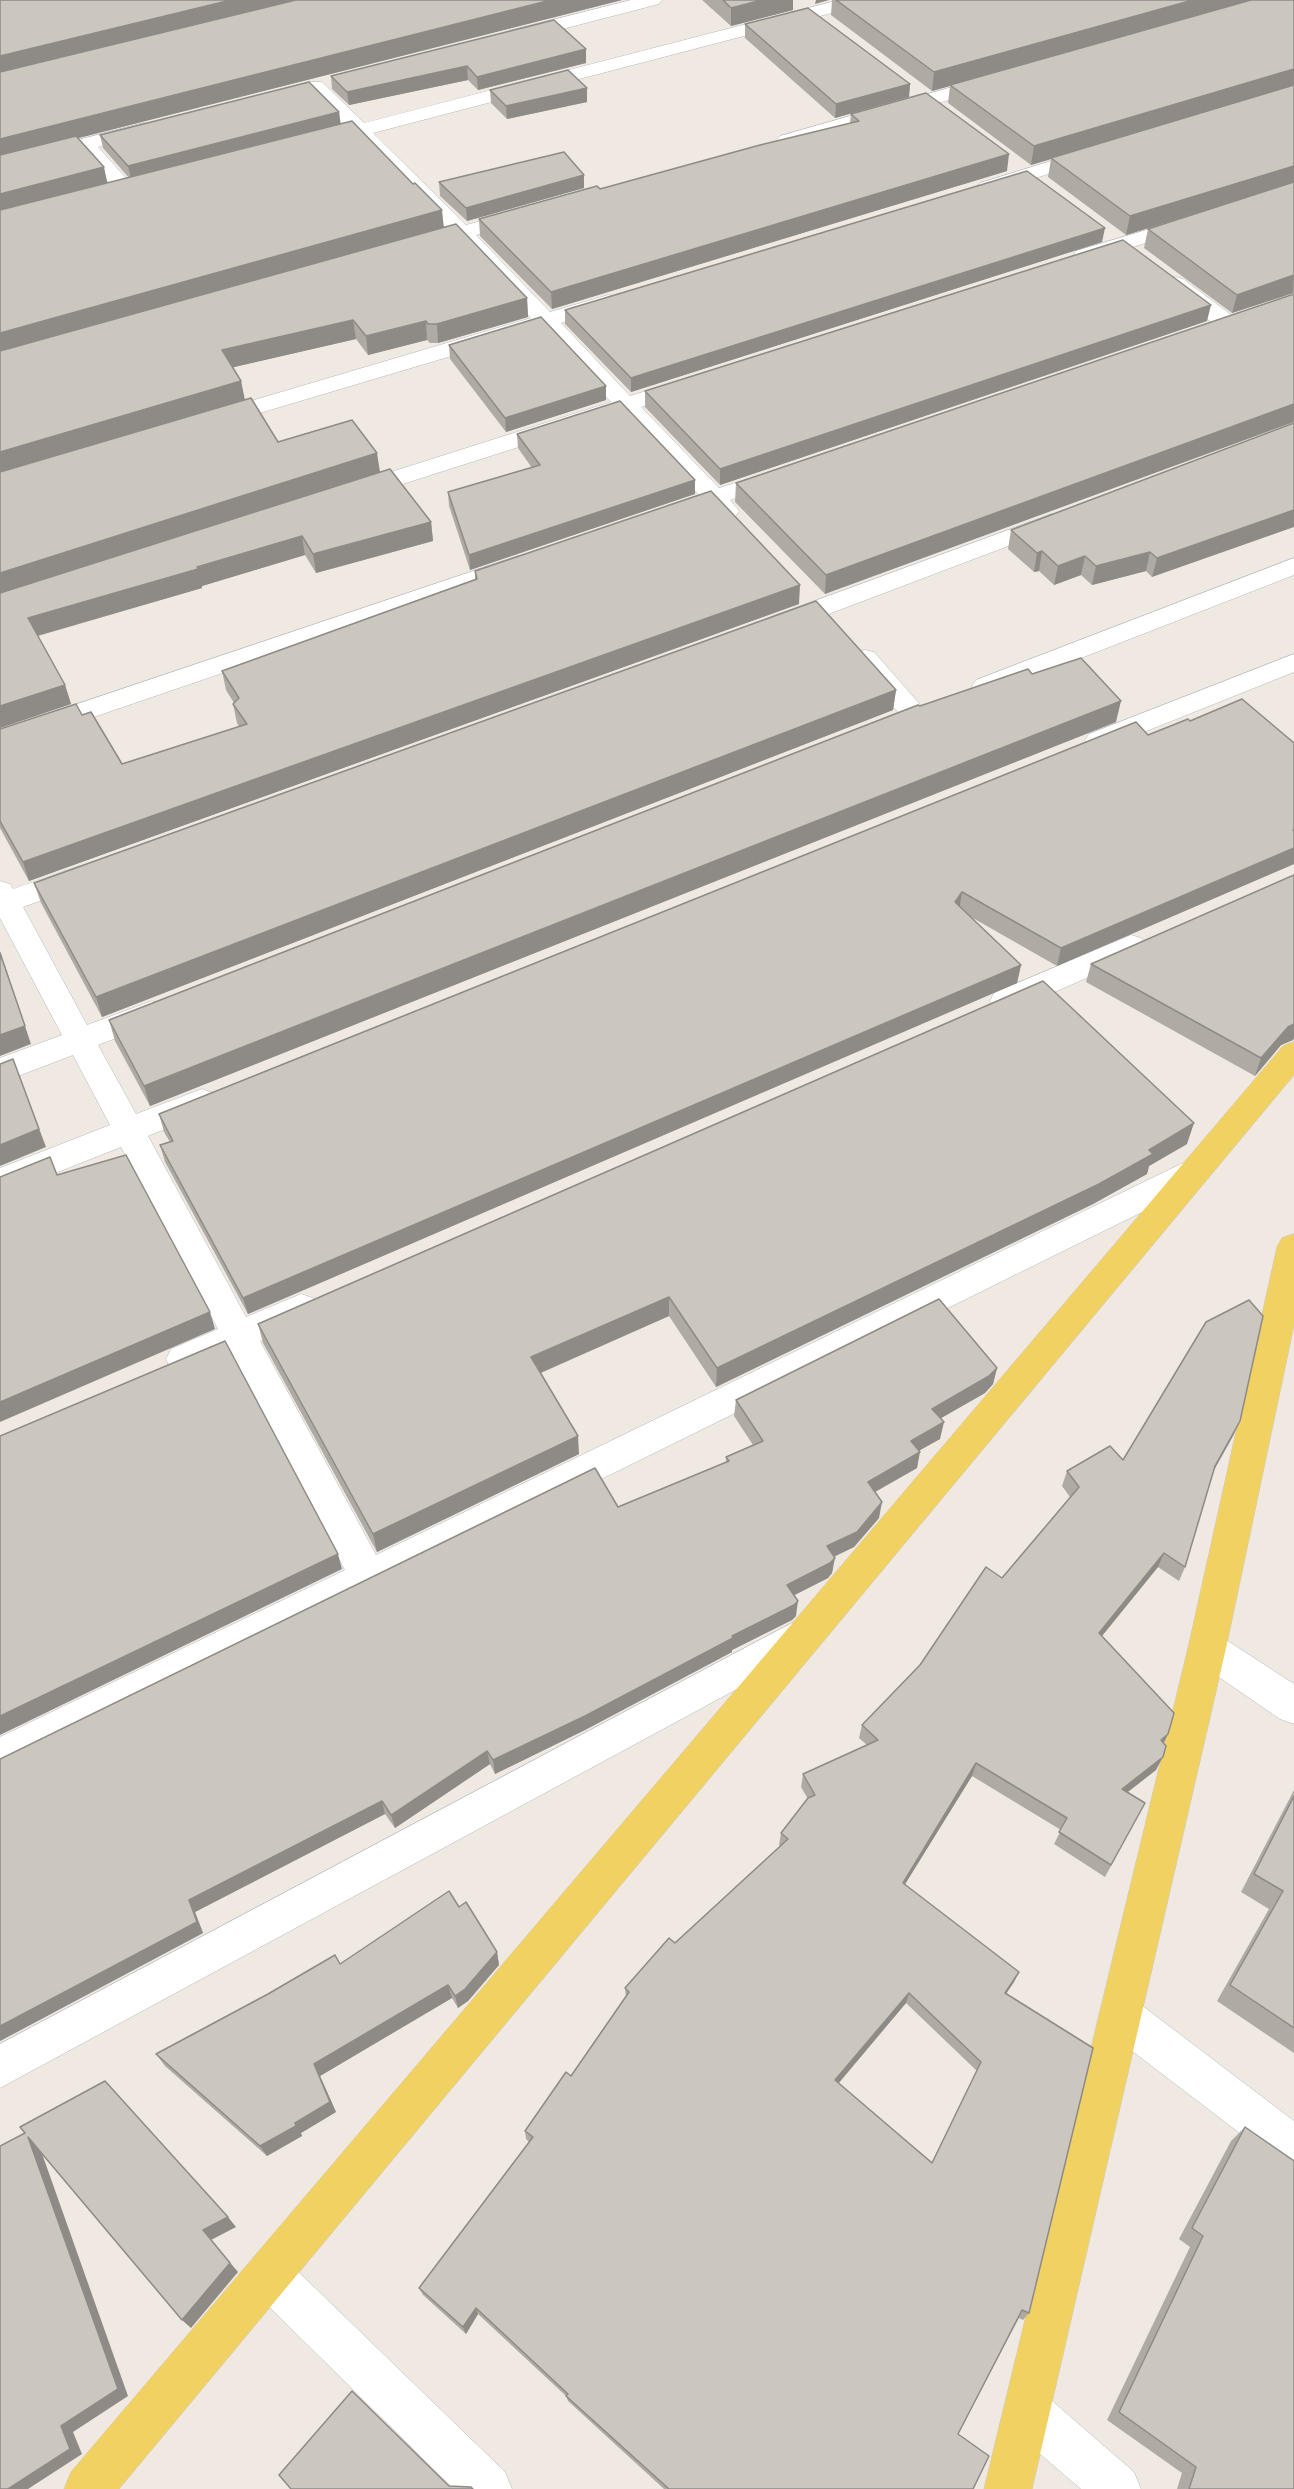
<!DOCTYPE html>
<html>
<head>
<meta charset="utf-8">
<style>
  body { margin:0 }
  canvas { display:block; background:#efe9e1 }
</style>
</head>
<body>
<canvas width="1294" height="2489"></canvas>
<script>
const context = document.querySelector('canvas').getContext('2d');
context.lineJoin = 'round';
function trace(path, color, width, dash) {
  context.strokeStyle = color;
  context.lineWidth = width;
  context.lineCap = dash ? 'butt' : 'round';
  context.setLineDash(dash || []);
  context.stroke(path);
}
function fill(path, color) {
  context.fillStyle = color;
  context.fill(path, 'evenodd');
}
const minor = new Path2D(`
  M631,0H662L659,4L516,41L509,39L507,35L509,31Z
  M839,0H869L866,4L373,133L466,225L524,209L531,211L534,215L531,219L476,235L550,312L608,295L616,297L619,302L616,307L561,323L630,396L687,378L695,380L698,385L695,390L641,407L719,488L777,470L785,472L789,477L785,482L730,500L739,511L736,516C723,519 719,516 710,507L675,518L666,516L663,511L666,506L699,495L622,414L362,497L353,499L344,497L341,492L344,487L611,402L542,329L223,424L215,426L207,424L203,419L207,414L531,318L458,240L420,250L413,248L409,244L413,240L448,230L355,137L318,147L311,145L308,141L311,137L346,128L308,90L305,86L308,82H322L364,123Z
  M991,76L998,78L1001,82L998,86L787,146L780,144L777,140L780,136Z
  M144,123L151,125L154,129L151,133L98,147L133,186L136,190L133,194L126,196L119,194L81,151L0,172V160Z
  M1093,148L1100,150L1103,154L1100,158L987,193L980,191L977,187L980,183Z
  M1190,217L1197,219L1200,223L1197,227L1084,262L1076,261L1073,256L1076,251Z
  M1175,277L1183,279L1238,320L1241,325L1238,330L1230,332L1222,330L1167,289L1164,284L1167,279Z
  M1052,514L1061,516L1064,521L1061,526L789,629L780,631L771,629L767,623L771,617Z
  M518,556L527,559L530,564L527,569L0,749V730Z
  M1294,558V575L994,692L985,695L976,692L972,686L976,680Z
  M865,650L874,652L923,708L927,714L923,720L914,723L905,720L856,664L852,658L856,652Z
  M1294,654V672L1109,746L1099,749L1089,746L1085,740L1089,734Z
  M80,866L90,869L94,876L90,883L23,907L87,1025L152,1001L163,1004L167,1012L163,1020L98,1045L136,1114L202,1089L213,1093L218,1101L213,1109L148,1136L246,1317L301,1294L313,1298L318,1308L313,1318L260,1341L376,1555L1185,1162L1196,1158L1207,1162L1212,1171L1207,1180L0,1776V1737L345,1570L231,1354L183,1373L171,1369L166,1359L171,1349L218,1329L121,1147L0,1195V1168L110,1125L73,1055L0,1083V1058L62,1035L0,918V881L10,884L13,889Z
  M1131,935L1141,938L1146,946L1141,954L1016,1009L1005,1012L994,1009L990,1001L994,993Z
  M807,1615L820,1620L826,1632L820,1644L0,2088V2044Z
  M1207,1631L1220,1636L1294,1684V1724L1280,1719L1194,1660L1188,1648L1194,1636Z
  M1121,1995L1136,2001L1294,2121V2170L1279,2163L1106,2031L1100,2016L1106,2001Z
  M268,2251L284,2258L505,2472L512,2489H454L252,2290L245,2274L252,2258Z
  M1027,2388L1044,2394L1134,2472L1141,2489H1081L1010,2428L1004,2411L1010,2394Z`);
const major = new Path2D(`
  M1294,1042V1075L119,2489H64L71,2472L1283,1046Z
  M1294,1234V1325L1226,1648L1032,2489H984L1188,1648L1277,1247L1282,1238Z`);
const wall = new Path2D(`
  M0,0H622L78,138L107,183L129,178L103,148L100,135L339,112L340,124L444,227L527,298L528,317L438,343H430L427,340L368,355L356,339L233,367L241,381L244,400L278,442L380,472L157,543L431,522L433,541L316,573L305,555L202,586V588L38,636L65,685L71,704L0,728Z
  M702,0H793V10L731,26Z
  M832,0H1294V293L1232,313L1144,248L1148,229L1264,192L1126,235L1048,177L1051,159L1031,165L948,103L950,86L932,91L831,15Z
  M554,20L586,63L478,90L468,80L349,105L332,89L331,76Z
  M745,24L910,84L909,97L835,118L745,38Z
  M587,88V102L507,119L491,103L490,90Z
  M851,114L1007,171L552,309L480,236L479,219L600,189L850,123Z
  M584,175V188L467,221L440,196L439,182Z
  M1102,242L631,392L565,324V310Z
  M1294,294L825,594L735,502L736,483Z
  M1207,321L720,485L645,407V391Z
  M449,345L606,400L506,432L450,359Z
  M1294,423L1152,577L1146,571L1092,585L1081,575L1054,585L1039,571L1034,572L1008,549L1011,530Z
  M517,434L695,494L470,570L449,506L448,492L532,468L518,448Z
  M475,571L799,604L29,881L0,828V729L82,715L122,764L239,727L237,723L233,704L234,703L226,690L222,671L475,579Z
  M1032,674L1116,722L150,1106L115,1041L109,1020L920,706Z
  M896,690L893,710L102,1017L41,903L34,883Z
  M1190,721L1294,743V864L1057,966L971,917L1021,965L1017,983L248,1314L165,1162L160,1145L170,1142L164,1132L159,1114L1148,735Z
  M1294,875V1038L1293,1040L1281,1045L1255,1076L1086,982L1091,964Z
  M1187,1144L1149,1166L1147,1174L1093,1204L716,1387L669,1316L541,1373L579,1454L377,1552L263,1343L258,1324Z
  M997,1368L993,1384L985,1393L941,1418L940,1439L919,1450L917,1468L875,1492L879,1518L854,1547L834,1557L832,1573L828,1578L794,1595L796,1616L792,1620L732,1650V1652L585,1730L495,1774L490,1764L395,1828L385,1814L195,1912L203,1933L0,2041V1759L726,1463V1457L753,1445L734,1416L736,1400Z
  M1240,1421L1233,1436L1213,1471L1185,1567L1179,1581L1158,1567L1102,1636L1164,1744L1156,1770L1128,1792L1145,1803L1105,1877L1054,1844L1061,1830L972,1776L905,1884L1014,1982L1006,1993L1029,2313L1023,2320L1019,2318L958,2434L973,2489H664L568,2401L566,2396L478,2314L466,2334L423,2295L419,2288L529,2142L526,2139L525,2131L571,2076L626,1997L625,1988L780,1846L779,1845L781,1833L808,1799L801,1787L803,1774L867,1745L859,1738L862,1725L920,1665L1002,1578L1070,1497L1062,1486L1067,1471L1123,1460ZM906,2003L977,2071L932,2162L838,2083Z
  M1294,1790V2053L1217,2001L1269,1909L1241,1892Z
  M459,1907L497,1952L499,1965L468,2001L458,2008L452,1998L320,2076L336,2112L301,2133L302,2136L267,2156L165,2066L156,2054L340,1964Z
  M1245,2127L1294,2489H1177L1182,2473L1107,2420L1190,2247L1179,2239L1231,2141Z`);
const shadedWall = new Path2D(`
  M231,0H306L0,75V56Z
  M551,0H622L0,158V139Z
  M762,0H793V10L731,26V8Z
  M816,0H829L815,4Z
  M1193,0H1253L932,91L934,72Z
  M586,49V63L478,90L477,77Z
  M467,66L468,80L349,105L347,92Z
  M1294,69V86L1031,165L1034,146Z
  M910,84L909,97L835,118L836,104Z
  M587,88V102L507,119L506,106Z
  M339,112L341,126L131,179L128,166Z
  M1009,154L1007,171L552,309L551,292Z
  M1294,166V183L1126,235L1130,216Z
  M104,167L108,186L0,214V194Z
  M584,175V188L467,221L466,208Z
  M442,210L444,229L0,354V333Z
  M1105,228L1102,242L631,392V378Z
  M1294,275L1293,293L1232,313L1237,295Z
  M527,298L528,317L438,343L437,324Z
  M1211,305L1207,321L720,485V469Z
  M353,320L356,339L226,369L222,350Z
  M426,321L427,340L368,355L366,336Z
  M241,381L245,400L0,473V452Z
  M606,386V400L506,432L505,418Z
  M1294,404V422L825,594L826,575Z
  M377,453L380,472L0,594V573Z
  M695,480V494L470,570L469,555Z
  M1294,510V527L1152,577L1157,558Z
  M431,522L433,541L316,573L313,554Z
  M302,536L305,555L202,586V588L33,637L28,618Z
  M1042,551L1039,571L1034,572L1037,553Z
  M1150,552L1146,571L1092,585L1096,566Z
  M1085,556L1081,575L1054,585L1058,566Z
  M800,585L799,604L29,881L23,862Z
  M65,685L71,704L0,728V706Z
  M896,690L893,710L102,1017L96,997Z
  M1121,701L1116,722L150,1106L144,1086Z
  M1294,848V864L1057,966L1061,948Z
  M962,892L959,911L955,902Z
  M0,951L31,1044L0,1056Z
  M1021,965L1017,983L248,1314L243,1298Z
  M1294,1024V1038L1293,1040L1281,1045L1255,1076L1261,1058L1288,1027Z
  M13,1059L46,1147L0,1166V1145Z
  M1194,1123L1187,1144L1149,1166L1147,1174L1093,1204L716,1387L717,1368L1149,1150Z
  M669,1297V1316L533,1376L531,1357Z
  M210,1312L215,1329L0,1422V1402Z
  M997,1368L993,1384L985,1393L929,1425L932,1409Z
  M1240,1421L1233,1436L1208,1481L1215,1466Z
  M944,1422L940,1439L908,1457L911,1441Z
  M578,1436L579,1454L377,1552L373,1534Z
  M920,1452L917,1468L866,1497L868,1482Z
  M882,1502L879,1518L854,1547L824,1561L827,1546Z
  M1164,1553L1158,1567L1093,1647L1099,1633Z
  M338,1554L342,1569L0,1735V1716Z
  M835,1558L832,1573L828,1578L785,1600L787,1585Z
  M798,1601L796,1616L792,1620L732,1650V1652L585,1730L495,1774L493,1760Z
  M1168,1734L1162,1747L1161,1740Z
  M487,1751L490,1764L395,1828L391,1815Z
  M1163,1757L1156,1770L1116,1801L1122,1789Z
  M976,1763L972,1776L899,1894L903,1883Z
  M382,1801L385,1814L195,1912L203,1933L0,2041V2026L189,1900Z
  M497,1952L499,1965L468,2001L458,2008L455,1996Z
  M1019,1972L1014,1982L1000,2003L1005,1993Z
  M448,1985L452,1998L320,2076L336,2112L301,2133L302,2136L267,2156L260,2146L295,2123L314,2064Z
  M909,1993L906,2003L833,2090L835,2080Z
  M28,2137L40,2148L128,2396L73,2432L82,2454L28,2489H8L61,2426Z
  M228,2217L236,2227L211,2240L238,2272L191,2328L182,2320L203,2230Z
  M476,2308L478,2314L466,2334L463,2327Z`);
const building = new Path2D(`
  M0,0H231L0,56Z
  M296,0H551L0,139V72Z
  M723,0H762L731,8Z
  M836,0H1193L934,72Z
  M1251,0H1294V69L1034,146L950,85Z
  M808,8L910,84L836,104L745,24Z
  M554,20L586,49L477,77L467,66L347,92L331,76Z
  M568,70L587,88L506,106L490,90Z
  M309,82L339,112L128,166L100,135Z
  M1294,85V166L1130,216L1051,158Z
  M926,93L1009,154L551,292L479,219L597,186L600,189L760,145L859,121L851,114Z
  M352,121L413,184L415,183L442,210L0,333V210Z
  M76,136L104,167L0,194V155Z
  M564,152L584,175L466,208L439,182Z
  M1027,171L1105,228L631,378L565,310Z
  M1294,182V275L1237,295L1148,229Z
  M456,224L527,298L437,324H428L426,321L366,336L353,320L222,350L241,381L0,452V351Z
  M1123,240L1211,305L720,469L645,391Z
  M1294,294V404L826,575L736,483Z
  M541,317L606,386L505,418L449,345Z
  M251,398L278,442L352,420L377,453L0,573V472Z
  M620,401L695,480L469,555L448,492L540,465L517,434Z
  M1294,423V510L1157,558L1150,552L1096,566L1085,556L1058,566L1042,551L1037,553L1011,530Z
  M390,469L431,522L313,554L302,536L197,567L198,569L28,618L65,685L0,706V593Z
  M711,491L800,585L23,862L0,821V729L76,704L82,715L91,712L122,764L247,724L233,704L239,698L222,671L477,579L475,571Z
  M816,601L896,690L96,997L34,883Z
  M1081,658L1121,701L144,1086L109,1020L918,705L920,706L1028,669L1032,674Z
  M1242,699L1294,743V829L1293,830H1294V848L1061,948L962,892L955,902L1021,965L243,1298L160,1145L173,1141L159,1114L1136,722L1148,735L1188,719L1190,721Z
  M1294,875V1024L1288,1027L1261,1058L1091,964Z
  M0,953L25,1026L0,1035Z
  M1043,981L1194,1123L1149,1150L1153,1154L1099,1184L717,1368L669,1297L531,1357L578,1436L373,1534L258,1324Z
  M13,1059L39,1129L0,1145V1064Z
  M126,1155L210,1312L0,1402V1177L50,1157L57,1175Z
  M939,1299L997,1368L989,1376L932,1409L944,1422L911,1441L920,1452L868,1482L882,1502L857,1532L827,1546L835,1558L830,1563L787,1585L798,1601L794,1605L732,1636L733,1638L585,1716L493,1760L487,1751L391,1815L382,1801L189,1900L197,1922L0,2026V1759L595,1468L618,1507L729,1461L726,1457L763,1441L736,1400Z
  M1249,1300L1263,1316L1240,1421L1215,1466L1185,1567L1164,1553L1099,1633L1174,1713L1168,1734L1161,1740L1166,1746L1163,1757L1122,1789L1145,1803L1111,1865L1059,1832L1067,1818L976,1763L903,1883L1019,1972L1005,1993L1093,2048L1029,2313L1022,2310L958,2434L989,2456L973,2489H669L566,2396L568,2394L476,2308L463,2327L419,2288L533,2137L525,2131L566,2072L571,2076L629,1992L625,1988L669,1938L675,1943L788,1839L781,1833L808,1798L815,1795L803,1774L878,1740L862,1725L920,1665L986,1567L1002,1578L1079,1487L1067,1471L1110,1446L1123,1460L1206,1322ZM909,1993L981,2062L932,2163L835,2080Z
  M225,1341L338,1554L0,1716V1436Z
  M1294,1796V2028L1230,1985L1283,1891L1254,1874Z
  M449,1891L459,1907L466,1902L497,1952L465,1989L455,1996L448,1985L314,2064L330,2102L295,2123L296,2126L260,2146L156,2054L268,1994L335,1955L340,1964Z
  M105,2081L228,2217L203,2230L230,2263L182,2320L28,2137L118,2389L61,2426L70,2449L8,2489H0V2146L25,2133L20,2127Z
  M1245,2127L1294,2161V2489H1189L1196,2467L1119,2412L1203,2236L1192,2228Z
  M352,2391L449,2486L471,2487L473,2489H291L279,2475Z`);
trace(minor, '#b4b7c1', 1);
trace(major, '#c9c9c9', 1);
fill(minor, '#fff');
fill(major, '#f2d163');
fill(wall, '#afaba4');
fill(shadedWall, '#8e8b86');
fill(building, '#cbc7bf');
trace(building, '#8e8b86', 1.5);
</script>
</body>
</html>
